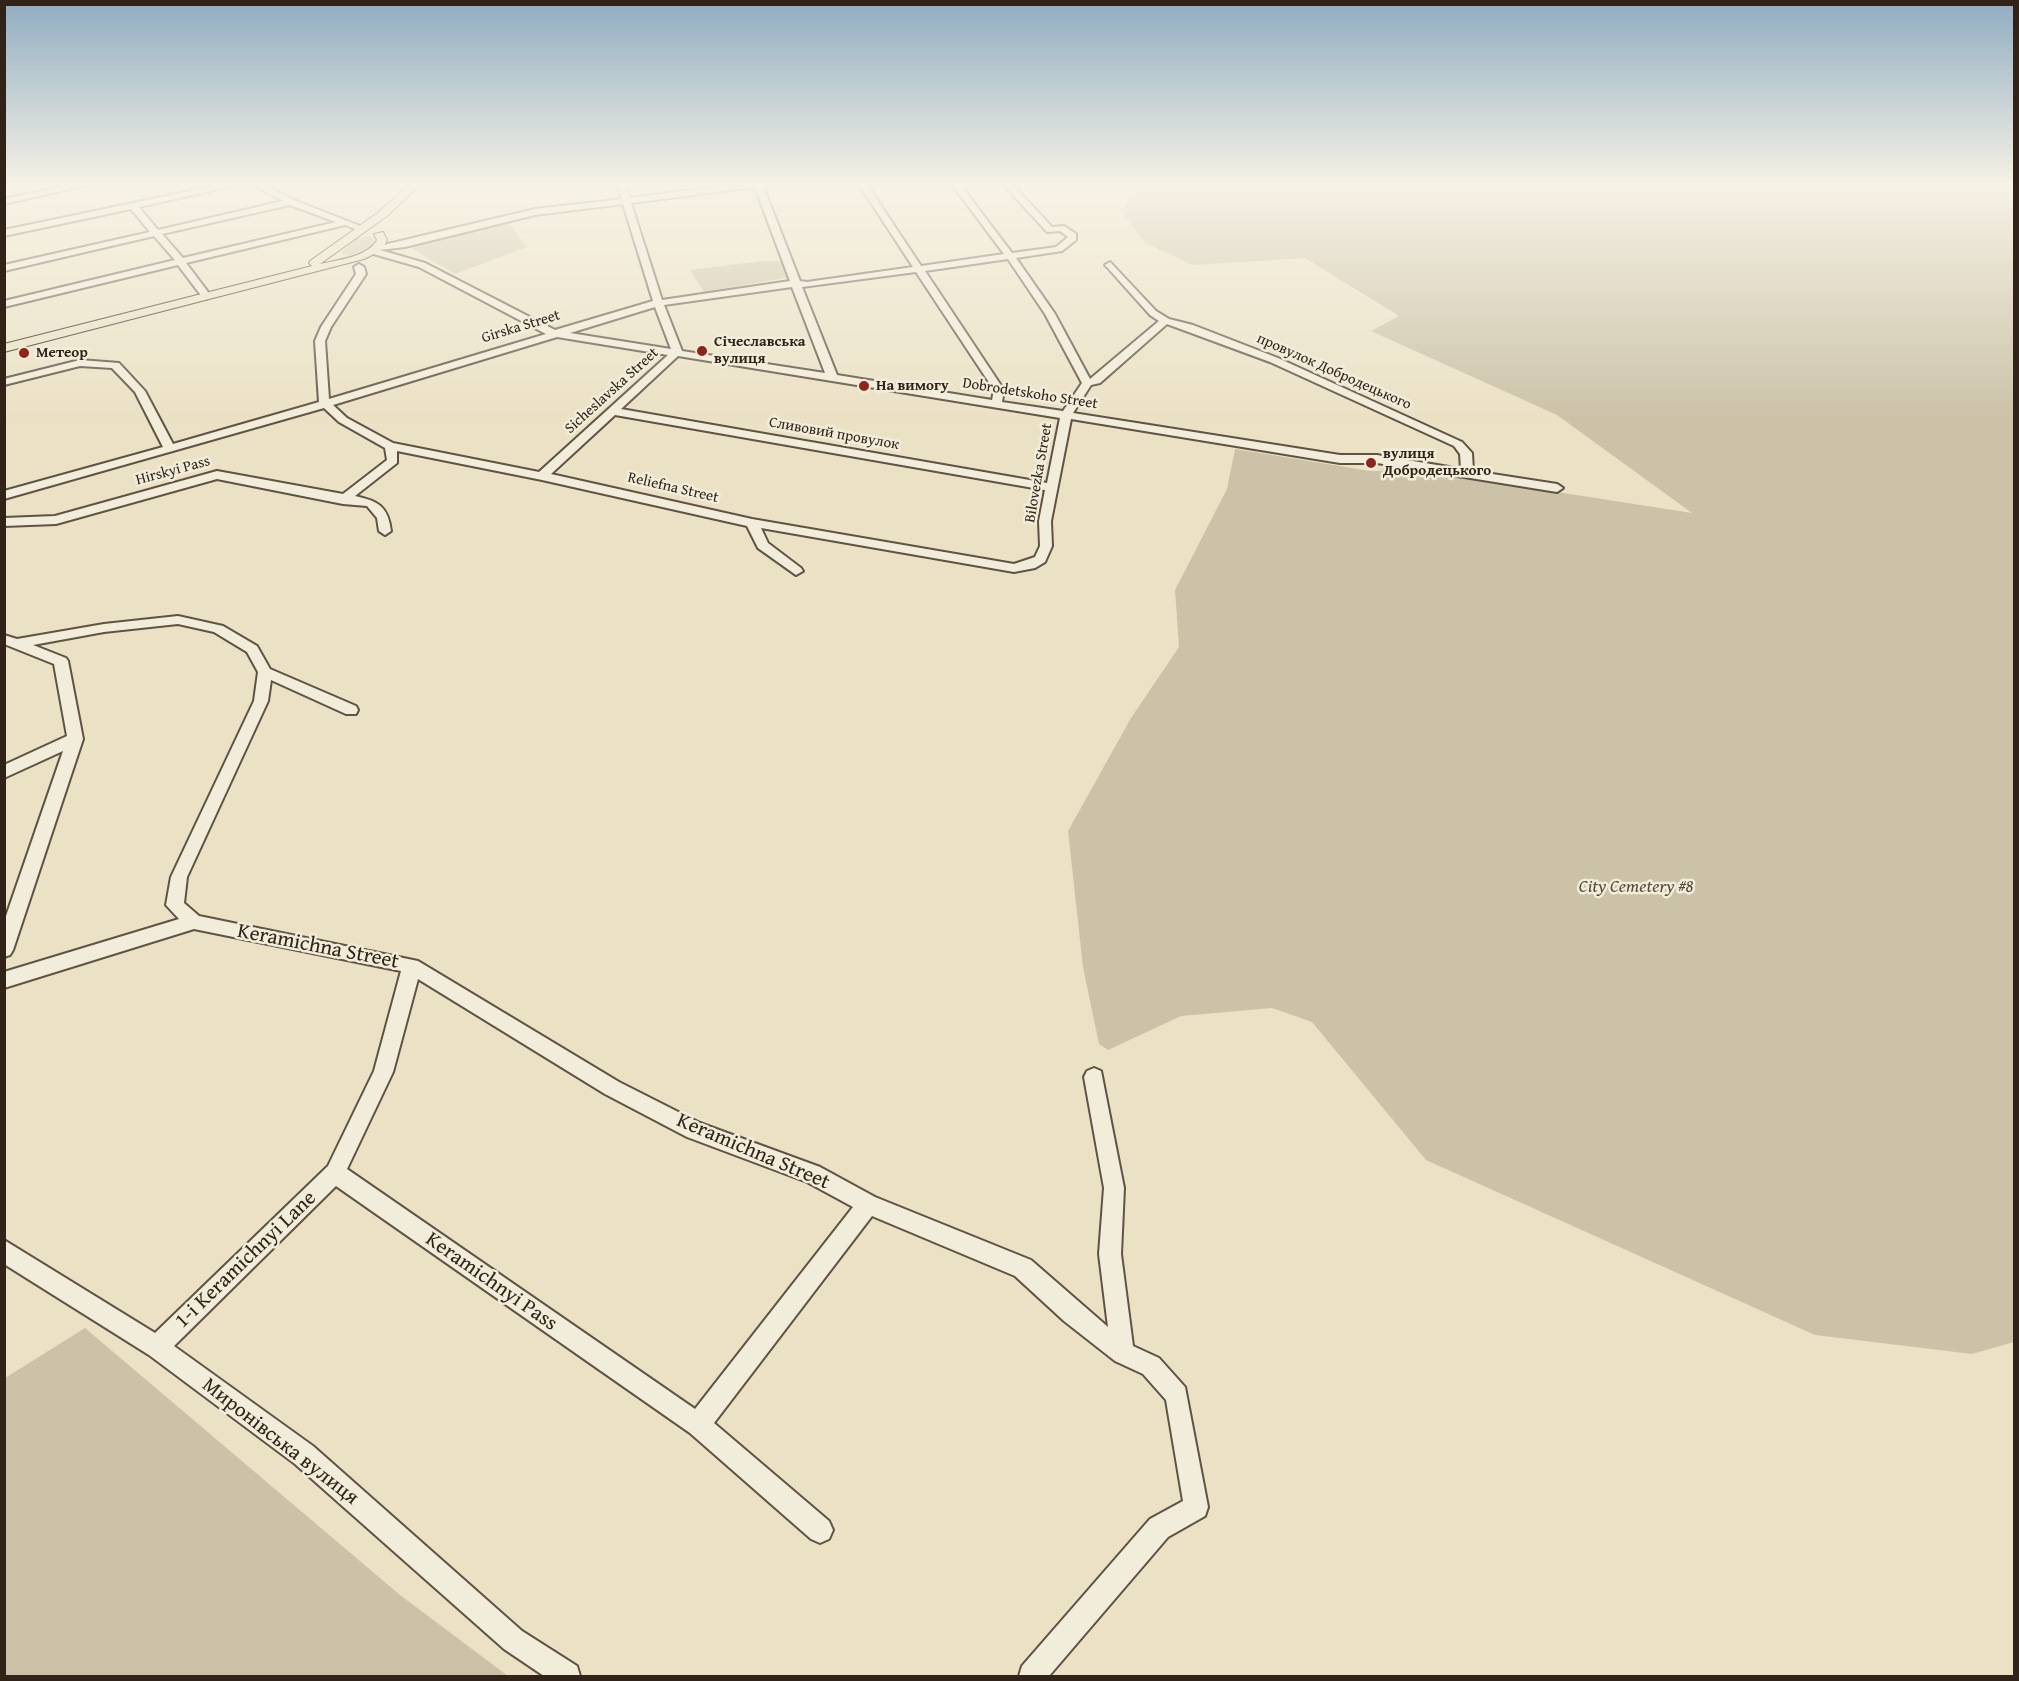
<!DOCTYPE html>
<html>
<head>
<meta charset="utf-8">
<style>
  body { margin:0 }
  #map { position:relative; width:2019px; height:1681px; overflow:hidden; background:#ebe2c6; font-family:"Gentium Book Plus",serif }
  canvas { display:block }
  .frame { position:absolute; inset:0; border:6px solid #312317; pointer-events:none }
</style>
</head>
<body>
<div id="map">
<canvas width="2019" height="1681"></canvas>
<div class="frame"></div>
</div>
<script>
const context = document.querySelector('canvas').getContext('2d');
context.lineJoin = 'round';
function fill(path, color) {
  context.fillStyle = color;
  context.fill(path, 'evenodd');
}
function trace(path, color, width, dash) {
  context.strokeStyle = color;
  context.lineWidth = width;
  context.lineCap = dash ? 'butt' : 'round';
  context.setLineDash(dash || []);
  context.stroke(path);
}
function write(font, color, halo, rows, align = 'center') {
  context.font = font + ' "Gentium Book Plus",serif';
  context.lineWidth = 5;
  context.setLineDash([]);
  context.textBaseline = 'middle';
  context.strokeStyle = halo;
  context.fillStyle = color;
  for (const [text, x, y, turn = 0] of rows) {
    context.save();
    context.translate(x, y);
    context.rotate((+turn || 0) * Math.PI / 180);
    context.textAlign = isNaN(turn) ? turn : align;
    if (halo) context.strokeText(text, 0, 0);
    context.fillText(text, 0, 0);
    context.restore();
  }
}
const green = new Path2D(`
  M1134,183H2014V1342L1972,1354L1815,1335L1426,1160L1312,1022L1272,1008L1181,1016L1108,1050L1099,1044L1083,967L1068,831L1131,718L1179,647L1175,590L1227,489L1235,449L1370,471H1382L1384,467L1390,466L1692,513L1557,415L1371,331L1399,316L1305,258L1193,265L1145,243L1123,214Z
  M508,222L527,247L455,274L411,248Z
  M369,236L374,239V246C363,253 353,260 341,253L356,239Z
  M762,261H782L790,277L704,292L690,270Z
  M85,1328L400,1595L508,1676H5V1378Z`);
const minor = new Path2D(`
  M79,183H96L4,204V199Z
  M229,183H246L139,207L158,230L283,201L249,183H260L294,200L365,228L361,231L345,225L186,263L211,296L206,299L203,298L178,265L4,307V301L175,260L154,236L4,271V265L150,232L131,209L4,236V230ZM290,205L336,222L183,258L162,234Z
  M617,183H625L630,198L747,183H773L763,186L800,281L807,282L913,267L858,183H866L921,266L1004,254L951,183H959L1012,253L1056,247L1068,237L1060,231L1047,232L1002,183H1011L1052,227L1064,226L1076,234V240L1062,251L1016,258L1055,314L1090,379L1159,321L1150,315L1107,267L1105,265L1110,262L1156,311L1169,319L1193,325L1278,358L1462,442L1472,453L1473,471L1557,484L1563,488L1557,492L1377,463H1340L1071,419L1051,521L1052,546L1045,562L1035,568L1014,572L761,528L768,543L801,568L803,571L796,575L758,548L747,526L542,480L397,451V463L355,496C378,501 388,506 391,531L385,535L379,531L377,518L367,506L343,504L217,479L56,524L4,526V518L55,516L217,471L343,494L387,460L385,448L339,422L324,408L4,499V491L163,447L135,392L112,368L80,366L4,385V379L80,360L119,363L145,391L173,444L319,402L315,341L321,327L356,274L354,267L359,264L364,267L366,274L331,327L325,341L329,399L546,334L419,267L370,253V249L373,248L425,263L555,330L653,301L623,204L535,215L405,247L380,250L375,247L535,209L622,199ZM755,187L790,281L662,300L631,203ZM1008,259L1045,314L1082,383L1063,411L1002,402L1004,390L925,271ZM916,272L994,390L992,400L837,375L802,287ZM792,287L825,373L682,351L664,305ZM655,307L671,349L570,333ZM1167,324L1270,362L1454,446L1460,454L1461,469L1377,455H1340L1073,413L1091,385L1100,383ZM557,337L668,355L539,472L393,443L347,418L333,405ZM678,356L1060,418L1047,483L621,409ZM615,415L1045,490L1039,521L1040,546L1035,557L1014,564L752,519L551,474Z
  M178,616L223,626L257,646L270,669L356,706L358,710L356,714H346L271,680L268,701L187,877L184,903L199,916L418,961L619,1082L700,1123L820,1167L875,1197L1031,1260L1108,1327L1099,1254L1104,1188L1084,1077L1087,1071L1094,1068L1101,1071L1124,1188L1121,1254L1133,1346L1159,1358L1185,1387L1208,1507L1205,1516L1168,1537L1049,1676H1019L1022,1666L1150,1519L1183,1501L1166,1400L1143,1374L1115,1361L1064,1321L1015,1276L872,1216L714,1423L829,1521L833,1530L829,1539L820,1543L811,1539L690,1433L336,1186L174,1346L313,1446L522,1631L577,1666L580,1676H544L504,1649L295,1464L149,1355L4,1264V1240L155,1333L328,1166L374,1071L401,971L194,929L4,988V972L179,919L166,905L171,877L254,701L258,672L247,652L214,632L178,624L104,632L33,645L66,658L68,661L83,739L13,950L10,955L4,957V922L63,751L4,778V765L67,736L54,664L4,644V635L17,639L104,624ZM418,979L605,1094L687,1137L807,1182L853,1207L695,1409L347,1169L393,1072Z`);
const major = new Path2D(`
  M411,183H422L387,216L320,264C337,260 368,257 377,240L374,234L383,232L387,240L382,250L364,259L4,352V344L312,266L309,263L310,261L379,212Z`);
const markers = [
  [702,351,6,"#8f2418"],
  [24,353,6,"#8f2418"],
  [864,386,6,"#8f2418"],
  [1371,463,6,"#8f2418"]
];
const farStreetnames = [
  ["Girska Street",521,327,-17],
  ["провулок Добродецького",1334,372,24],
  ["Sicheslavska Street",612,391,-42],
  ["Dobrodetskoho Street",1030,394,9],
  ["Сливовий провулок",834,434,10],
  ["Hirskyi Pass",173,471,-15],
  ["Bilovezka Street",1039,473,-80],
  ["Reliefna Street",673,488,13]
];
const farPoinames = [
  ["Січеславська",714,342],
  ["вулиця",714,359],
  ["Метеор",36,353],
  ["На вимогу",876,386],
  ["вулиця",1383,454],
  ["Добродецького",1383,471]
];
const parkNames = [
  ["City Cemetery #8",1636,887]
];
const nearStreetnames = [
  ["Keramichna Street",318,947,11],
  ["Keramichna Street",753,1152,23],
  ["1-i Keramichnyi Lane",246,1260,-44],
  ["Keramichnyi Pass",491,1282,35],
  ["Миронівська вулиця",280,1442,38]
];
fill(green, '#cbc2a8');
trace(minor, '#605343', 4);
trace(major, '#312317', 2);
fill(minor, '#f2ecda');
fill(major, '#ebe2c6');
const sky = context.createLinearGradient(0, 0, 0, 419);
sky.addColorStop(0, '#90acc2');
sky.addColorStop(0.44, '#f6f2e5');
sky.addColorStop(1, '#f6f2e500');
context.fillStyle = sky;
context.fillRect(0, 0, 2019, 419);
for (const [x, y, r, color] of markers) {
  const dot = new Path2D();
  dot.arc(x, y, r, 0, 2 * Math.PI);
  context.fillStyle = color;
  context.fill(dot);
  trace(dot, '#f2ecda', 2);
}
write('15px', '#312317', '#f2ecda', farStreetnames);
write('bold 15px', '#312317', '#f2ecda', farPoinames, 'left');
write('italic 18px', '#584b3b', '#f2ecda', parkNames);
write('21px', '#312317', '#f2ecda', nearStreetnames);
</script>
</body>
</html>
